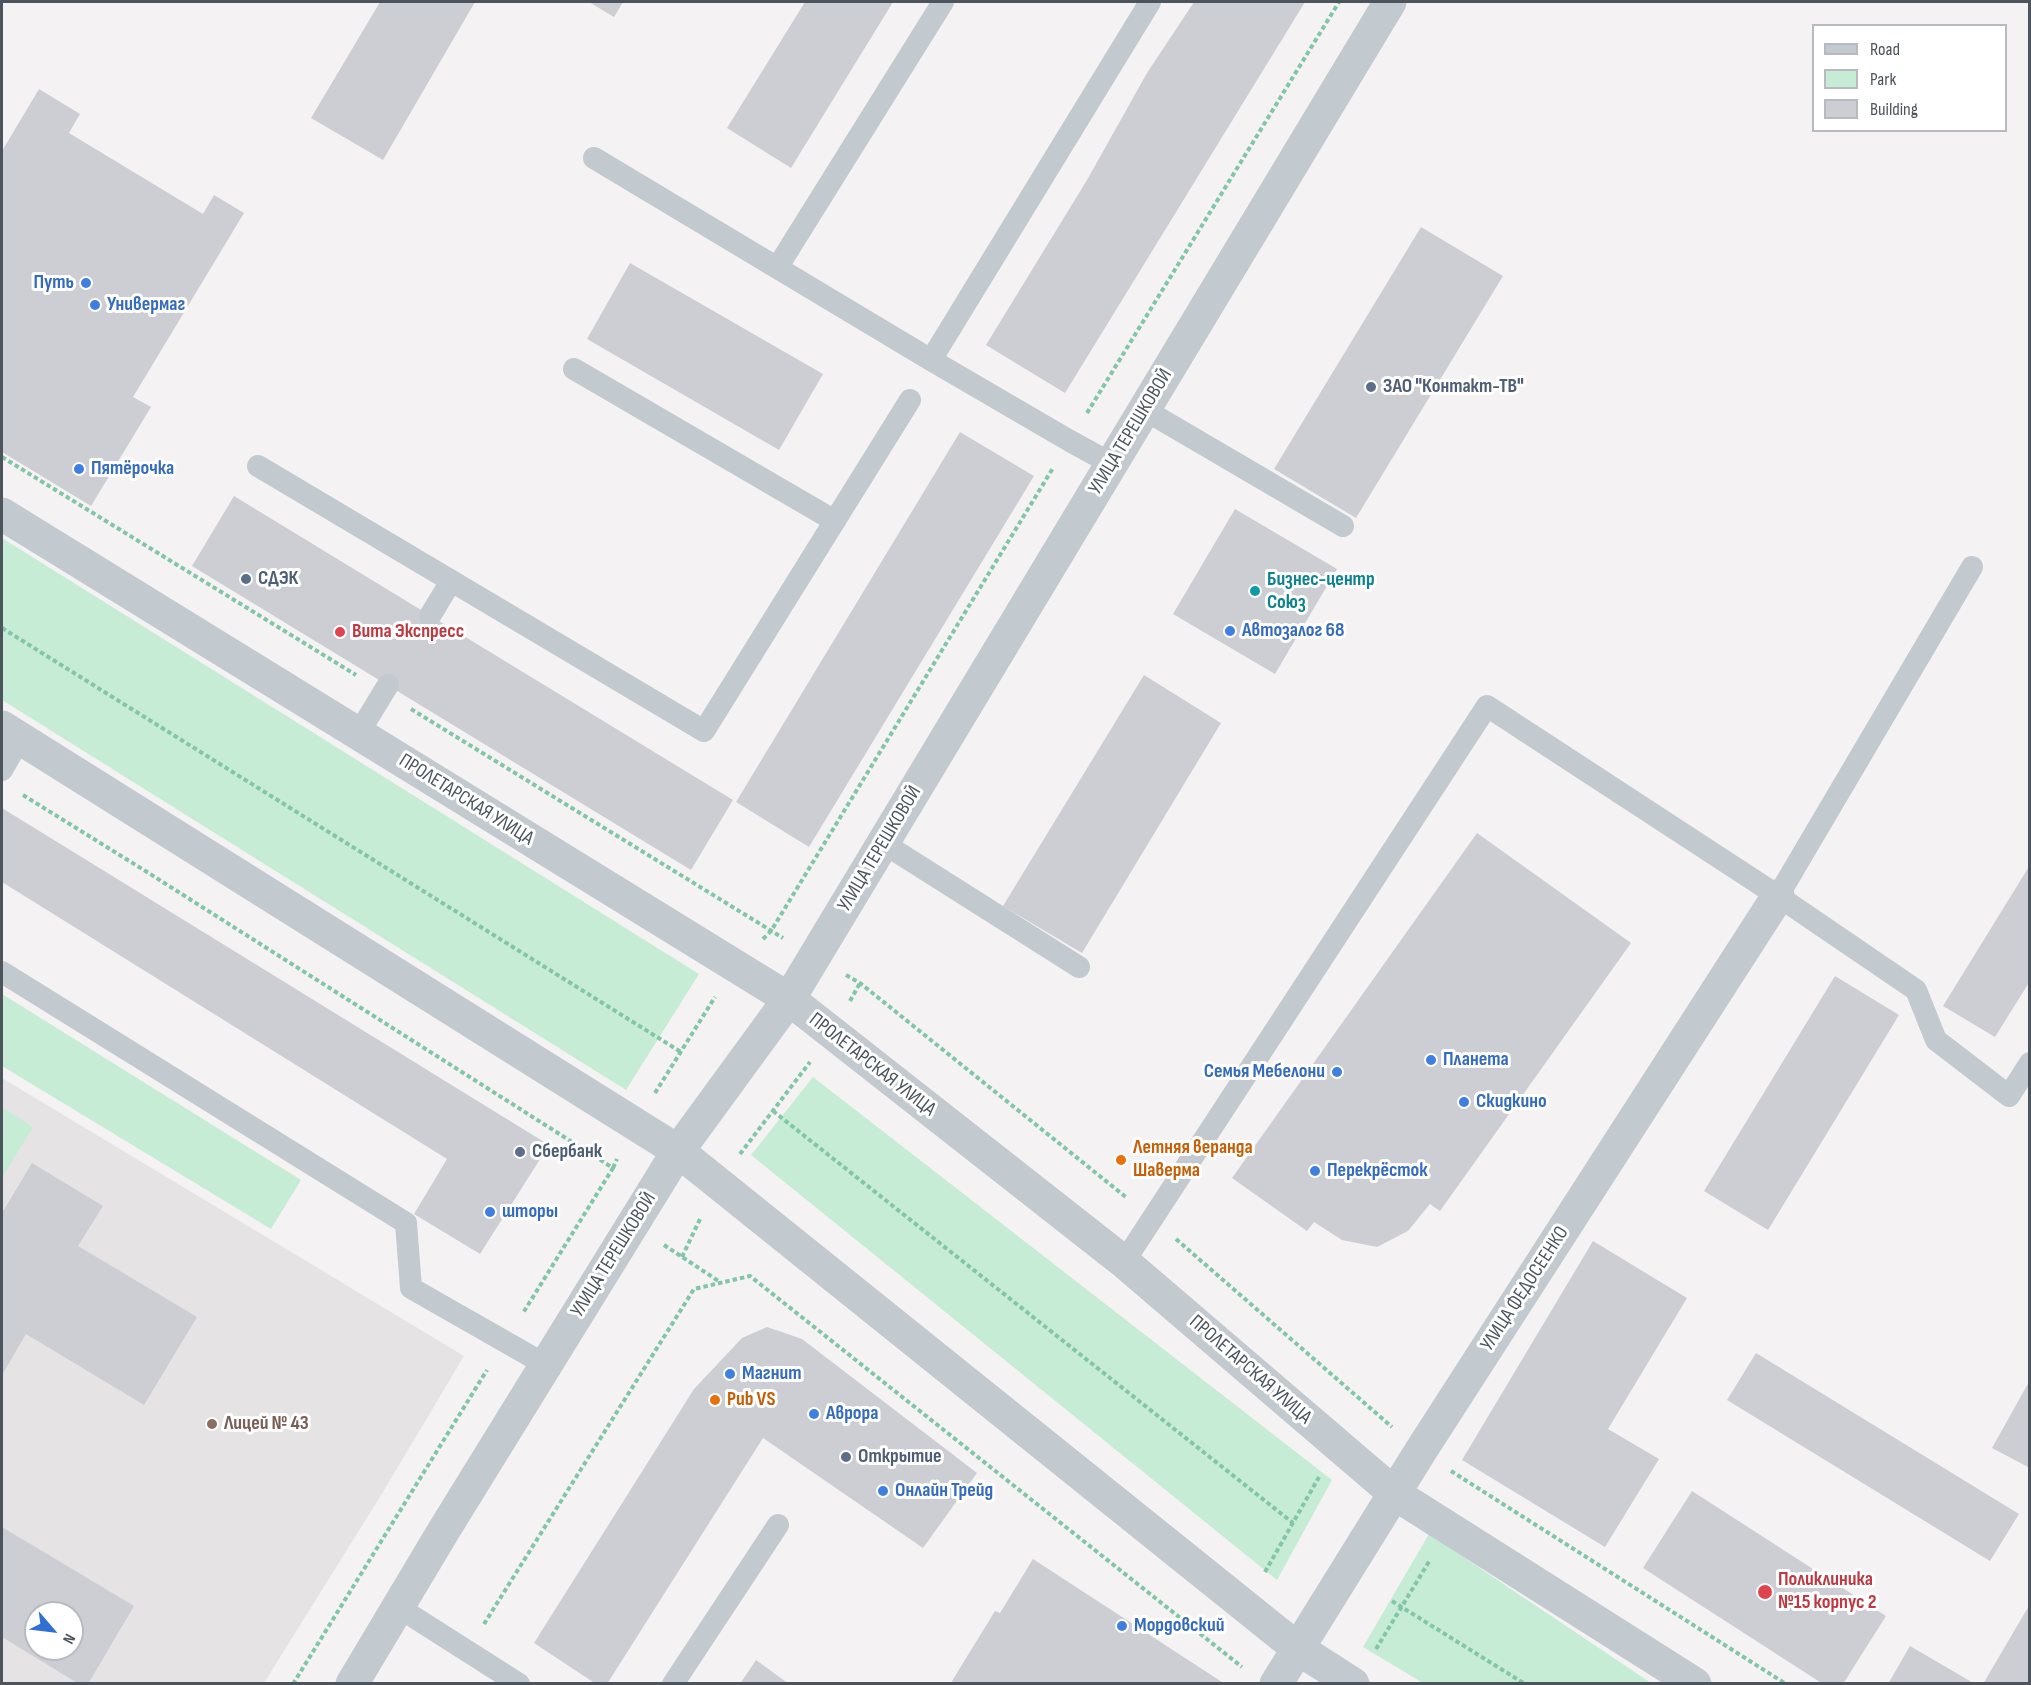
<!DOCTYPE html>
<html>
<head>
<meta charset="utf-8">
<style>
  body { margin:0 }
  #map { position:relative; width:2031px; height:1685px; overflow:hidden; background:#f4f2f2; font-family:"Sofia Sans Condensed",sans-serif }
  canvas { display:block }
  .frame { position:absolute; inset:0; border:3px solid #4c545e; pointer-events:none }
  .legend { position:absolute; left:1812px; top:24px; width:195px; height:108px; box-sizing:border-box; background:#fff; border:2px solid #b7bbbf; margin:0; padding:8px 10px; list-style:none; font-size:18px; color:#4c545e }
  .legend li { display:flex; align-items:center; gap:12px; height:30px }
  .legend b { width:30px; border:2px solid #b7bbbf }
  .north { position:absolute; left:24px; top:1601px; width:60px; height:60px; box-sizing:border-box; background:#fff; border:2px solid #b7bbbf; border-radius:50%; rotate:118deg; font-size:16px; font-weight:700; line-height:24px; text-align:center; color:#4c545e }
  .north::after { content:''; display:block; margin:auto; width:21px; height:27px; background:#2f70d2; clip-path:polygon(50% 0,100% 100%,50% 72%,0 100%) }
</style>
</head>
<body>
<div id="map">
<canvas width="2031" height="1685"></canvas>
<div class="frame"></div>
<ul class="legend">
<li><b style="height:8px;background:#c2c9cf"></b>Road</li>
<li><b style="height:16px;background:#c7ecd6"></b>Park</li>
<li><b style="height:16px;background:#cdced4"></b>Building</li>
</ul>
<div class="north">N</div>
</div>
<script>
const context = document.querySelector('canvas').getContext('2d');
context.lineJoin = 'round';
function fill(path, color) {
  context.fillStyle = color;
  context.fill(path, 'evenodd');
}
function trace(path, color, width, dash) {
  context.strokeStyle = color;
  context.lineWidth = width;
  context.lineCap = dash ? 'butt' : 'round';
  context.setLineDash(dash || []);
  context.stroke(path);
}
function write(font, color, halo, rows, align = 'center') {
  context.font = font + ' "Sofia Sans Condensed",sans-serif';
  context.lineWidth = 6;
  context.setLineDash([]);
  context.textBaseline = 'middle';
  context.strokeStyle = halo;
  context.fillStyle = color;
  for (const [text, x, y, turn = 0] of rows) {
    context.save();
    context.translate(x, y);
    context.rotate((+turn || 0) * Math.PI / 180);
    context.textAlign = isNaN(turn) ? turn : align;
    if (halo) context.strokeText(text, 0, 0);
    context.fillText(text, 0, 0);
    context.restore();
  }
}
const education = new Path2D(`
  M2,1078L464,1356L383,1492L264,1683H2ZM36,1613H72V1649H36Z`);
const green = new Path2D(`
  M2,538L699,974L626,1090L2,700Z
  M2,994L301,1180L271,1229L2,1066Z
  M813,1077L1332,1480L1277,1580L751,1155Z
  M2,1107L33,1127L2,1178Z
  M1429,1534L1651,1683H1423L1363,1647Z`);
const building = new Path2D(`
  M380,2H475L383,160L311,118Z
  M589,2H623L614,17Z
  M805,2H893L791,168L727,128Z
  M1194,2H1305L1065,393L986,345L1087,180L1147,73Z
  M39,89L80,114L69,133L203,214L214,195L244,213L133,397L151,407L91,506L2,452V151Z
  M1421,227L1503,276L1356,518L1274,469Z
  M630,263L823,374L779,450L587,339Z
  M960,432L1034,476L809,847L736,802Z
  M234,496L733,800L691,870L192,566Z
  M1235,509L1337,569L1275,674L1173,614Z
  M1144,675L1221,723L1082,953L1003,906Z
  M2,808L549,1145L480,1254L414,1214L447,1159L2,882Z
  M1477,833L1631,943L1440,1211L1430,1204L1408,1231L1377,1247L1342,1240L1314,1222L1307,1231L1232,1178Z
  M2030,865V981L1995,1037L1943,1006Z
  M1835,976L1899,1015L1768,1230L1704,1191Z
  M32,1163L103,1206L78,1246L197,1317L144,1405L26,1334L2,1375V1213Z
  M1593,1241L1687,1298L1608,1429L1659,1459L1605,1547L1462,1460Z
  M767,1327L802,1339L977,1473L923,1548L763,1438L607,1684H596L534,1643L694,1389L742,1338Z
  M1756,1353L2019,1514L1990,1561L1727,1400Z
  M2030,1380V1468L1992,1448Z
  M1692,1491L1886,1616L1843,1684H1823L1643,1568Z
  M2,1527L134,1606L88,1684H79L2,1637ZM36,1613H72V1649H36Z
  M1033,1559L1225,1684H955L952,1681L995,1611L1000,1613Z
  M2030,1604V1684H1983Z
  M1910,1646L1975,1684H1888Z
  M756,1660L789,1684H740Z`);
const path = new Path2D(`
  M1087,413L1339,2
  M2,457L356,675
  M2,628L681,1052
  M411,709L783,938
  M23,795L147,872L613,1168L523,1313
  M763,939L771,931L1053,468
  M846,975L860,983L1127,1198
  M850,1001L860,983
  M655,1093L715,997
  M773,1111L1293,1523
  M740,1154L810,1062
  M613,1168L617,1159
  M1176,1239L1392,1427
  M664,1245L720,1282
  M682,1257L700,1219
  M1451,1471L1786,1684
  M1265,1572L1319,1477
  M1392,1601L1525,1684
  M484,1624L694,1289L750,1276L1242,1667
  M1376,1649L1430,1560
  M293,1684L487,1370`);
const service = new Path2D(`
  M594,158L931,360L1070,441L1112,464
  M777,268L943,2
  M931,360L1150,2
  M574,369L835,521
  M1145,410L1343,526
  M258,466L704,731L910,400
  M430,616L451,581
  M358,734L388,685
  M2,770L20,739
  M883,843L1079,967
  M1778,896L1972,567
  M2,972L406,1223L411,1288L546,1365
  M1124,1262L1487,706L1778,896L1916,990L1936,1040L2009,1096L2030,1063
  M398,1607L519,1684
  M673,1684L778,1525`);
const minor = new Path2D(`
  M2,514L789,999L1124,1262L1395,1494L1695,1684
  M2,727L678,1151L1297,1648L1353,1684
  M352,1684L444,1530L678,1151L789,999L1390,2
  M1276,1684L1420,1452L1778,896`);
const markers = [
  [86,283,6,"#3f7fe0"],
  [95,305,6,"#3f7fe0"],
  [1371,387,6,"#5c6f8a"],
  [79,469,6,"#3f7fe0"],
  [246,579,6,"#5c6f8a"],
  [1255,591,6,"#0f9aa8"],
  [1230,631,6,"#3f7fe0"],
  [340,632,6,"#e0444e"],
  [1431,1060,6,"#3f7fe0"],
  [1337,1072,6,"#3f7fe0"],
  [1464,1102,6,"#3f7fe0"],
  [520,1152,6,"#5c6f8a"],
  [1121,1160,6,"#e8710a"],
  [1315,1171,6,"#3f7fe0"],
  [490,1212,6,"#3f7fe0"],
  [730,1374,6,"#3f7fe0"],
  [715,1400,6,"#e8710a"],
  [814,1414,6,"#3f7fe0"],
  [212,1424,6,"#8d6e63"],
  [846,1457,6,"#5c6f8a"],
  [883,1491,6,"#3f7fe0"],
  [1765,1592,8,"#e0444e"],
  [1122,1626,6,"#3f7fe0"]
];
const shopNames = [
  ["Путь",74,283,"right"],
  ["Универмаг",107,305],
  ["Пятёрочка",91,469],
  ["Автозалог 68",1242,631],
  ["Планета",1443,1060],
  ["Семья Мебелони",1325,1072,"right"],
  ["Скидкино",1476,1102],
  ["Перекрёсток",1327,1171],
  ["шторы",502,1212],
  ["Магнит",742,1374],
  ["Аврора",826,1414],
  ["Онлайн Трейд",895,1491],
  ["Мордовский",1134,1626]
];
const serviceNames = [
  ["ЗАО \"Контакт-ТВ\"",1383,387],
  ["СДЭК",258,579],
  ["Сбербанк",532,1152],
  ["Открытие",858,1457]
];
const streetNames = [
  ["УЛИЦА ТЕРЕШКОВОЙ",1131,432,-59],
  ["ПРОЛЕТАРСКАЯ УЛИЦА",466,800,32],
  ["УЛИЦА ТЕРЕШКОВОЙ",880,849,-59],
  ["ПРОЛЕТАРСКАЯ УЛИЦА",872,1065,38],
  ["УЛИЦА ТЕРЕШКОВОЙ",614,1255,-58],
  ["УЛИЦА ФЕДОСЕЕНКО",1525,1289,-57],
  ["ПРОЛЕТАРСКАЯ УЛИЦА",1250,1370,41]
];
const cultureNames = [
  ["Бизнес-центр",1267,580],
  ["Союз",1267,603]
];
const healthNames = [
  ["Вита Экспресс",352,632],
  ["Поликлиника",1778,1580],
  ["№15 корпус 2",1778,1603]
];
const foodNames = [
  ["Летняя веранда",1133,1148],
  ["Шаверма",1133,1171],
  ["Pub VS",727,1400]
];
const educationNames = [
  ["Лицей № 43",224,1424]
];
fill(education, '#e5e3e3');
fill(green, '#c7ecd6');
fill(building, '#cdced4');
trace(path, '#82c6a7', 4, [4.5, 3]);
trace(service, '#c2c9cf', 22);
trace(minor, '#c2c9cf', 33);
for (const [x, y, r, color] of markers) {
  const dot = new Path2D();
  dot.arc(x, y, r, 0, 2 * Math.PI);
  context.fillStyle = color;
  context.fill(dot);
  trace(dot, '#fff', 2);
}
write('bold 20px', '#366cbe', '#fff', shopNames, 'left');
write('bold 20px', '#4e5e75', '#fff', serviceNames, 'left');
write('20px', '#4c545e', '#fff', streetNames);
write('bold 20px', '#0d838f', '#fff', cultureNames, 'left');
write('bold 20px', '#be3a42', '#fff', healthNames, 'left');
write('bold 20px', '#c56008', '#fff', foodNames, 'left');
write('bold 20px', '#785e54', '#fff', educationNames, 'left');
</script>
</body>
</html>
